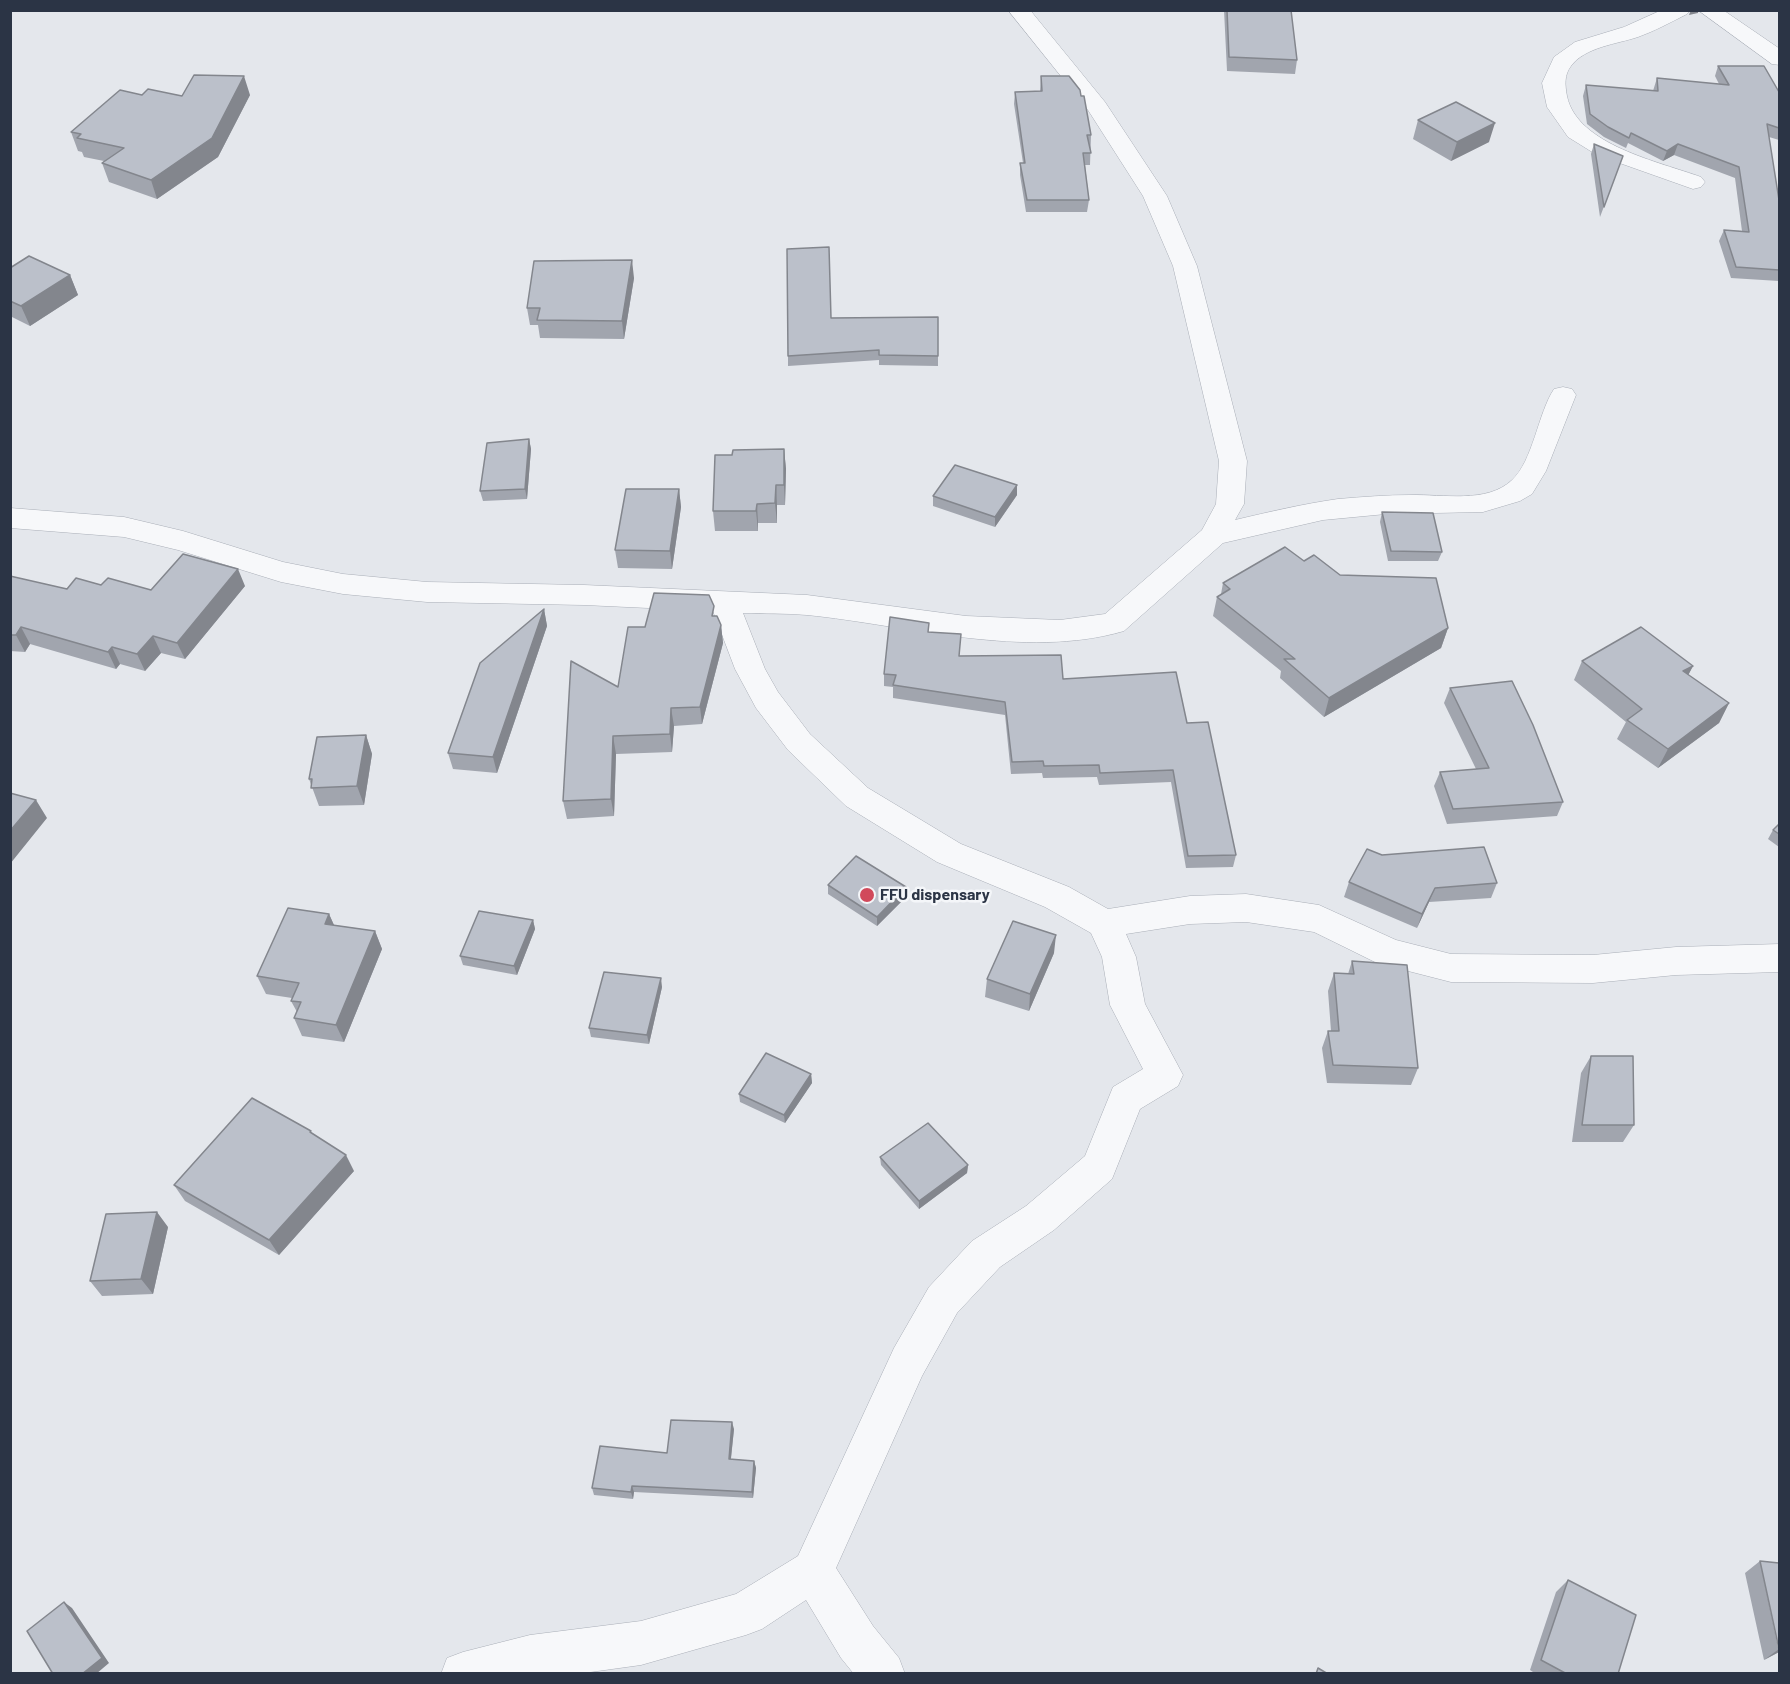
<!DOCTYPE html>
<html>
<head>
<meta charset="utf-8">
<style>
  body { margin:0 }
  #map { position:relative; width:1790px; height:1684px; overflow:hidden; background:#e4e7ec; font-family:Barlow,sans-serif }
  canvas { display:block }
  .frame { position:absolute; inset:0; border:12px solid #2b3445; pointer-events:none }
</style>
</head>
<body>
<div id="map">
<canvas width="1790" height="1684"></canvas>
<div class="frame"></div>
</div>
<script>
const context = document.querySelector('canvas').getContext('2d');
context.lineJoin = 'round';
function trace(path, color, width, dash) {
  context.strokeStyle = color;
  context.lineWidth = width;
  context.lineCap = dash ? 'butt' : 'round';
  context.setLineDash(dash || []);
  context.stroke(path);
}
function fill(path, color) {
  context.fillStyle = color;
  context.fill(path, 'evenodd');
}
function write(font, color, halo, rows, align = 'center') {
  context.font = font + ' Barlow,sans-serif';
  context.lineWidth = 5;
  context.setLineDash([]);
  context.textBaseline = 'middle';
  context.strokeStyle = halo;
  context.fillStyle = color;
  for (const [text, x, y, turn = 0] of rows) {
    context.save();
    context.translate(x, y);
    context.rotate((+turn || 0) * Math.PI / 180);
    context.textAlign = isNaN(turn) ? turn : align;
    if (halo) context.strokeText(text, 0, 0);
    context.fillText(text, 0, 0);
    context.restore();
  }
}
const minor = new Path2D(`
  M1008,10H1030L1105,102L1167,196L1197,266L1247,461L1244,504L1235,520C1269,512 1303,504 1338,499C1362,497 1387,495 1411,495C1442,494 1487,504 1512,480C1533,461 1538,413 1554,389L1563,387L1572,389L1576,395L1546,471L1532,494L1520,501L1483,512L1386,514L1323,520L1223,543L1124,631C1025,660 907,625 807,615C786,613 764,614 743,613L765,669L778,692L810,734L868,788L961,844L1069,887L1108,909L1190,896L1246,894L1319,905L1396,940L1451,954L1593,955L1676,947L1780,944V972L1676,975L1593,983L1451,982L1377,963L1314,932L1246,922L1190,924L1126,934L1136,957L1145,1004L1183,1075L1178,1086L1140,1109L1112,1179L1054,1230L1000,1267L957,1313L922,1376L836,1568L873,1626L899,1658L905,1674H854L841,1658L806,1600L762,1629L746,1635L641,1665L576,1674H441L447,1658L463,1652L530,1635L641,1621L736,1594L798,1556L894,1348L929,1287L972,1241L1026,1206L1085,1156L1113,1087L1143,1069L1110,1005L1102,957L1091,933L1045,907L937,862L846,806L788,750L756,708L735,669L713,611L584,605L427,602L343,594L281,582L178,550L124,537L10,528V508L124,517L183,531L283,562L343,574L427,582L584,585L807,595L966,616L1060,620L1105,614L1202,530L1216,504L1219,461L1173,266L1143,196L1088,110Z
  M1662,10H1690L1687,14C1671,22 1655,31 1638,37C1617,44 1585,47 1571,66C1564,75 1565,85 1567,96C1577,145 1660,162 1701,177L1705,182L1701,187L1693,189L1597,155L1568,137L1547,107L1542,83L1554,57L1575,42L1624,27Z
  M1698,10H1723L1780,49V65L1772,64Z`);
const wall = new Path2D(`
  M1224,10H1291L1297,60L1295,74L1227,71Z
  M1718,66L1779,92V140L1769,137L1779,200V281L1731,278L1719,241L1724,230L1742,231L1735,178L1674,155L1663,161L1628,143L1626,148L1604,137L1587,124L1583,96L1586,85L1653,91L1657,78L1719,84L1715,76Z
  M1041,76L1081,96L1091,135L1090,165H1085L1089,200L1087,212H1026L1020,175V163H1023L1014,104L1015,92L1040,91Z
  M142,95L182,96L250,95L218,157L157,199L109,182L102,163L104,161L84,157L82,152L78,151L71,132Z
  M1418,120L1489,142L1451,161L1413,139Z
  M1594,144L1623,156L1600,217L1591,154Z
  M10,268L70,275L78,295L30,326L10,316Z
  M634,278L624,339L540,338L538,325H530L527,308Z
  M938,317V366L879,365V360L788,366V356L831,318Z
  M529,439L531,449L527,499L483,501L480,491Z
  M784,449L786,469L785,505H777V523H758V531H715L713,511L732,455Z
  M679,489L681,507L672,569L618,568L615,550Z
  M1017,495L995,527L933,506V496Z
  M1382,512L1442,552L1438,561H1388L1380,522Z
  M1304,561L1340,575L1448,628L1441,648L1324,717L1280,678L1281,671L1213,616L1217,597L1221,594L1223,583Z
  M10,576L67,589L101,585L151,590L245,586L185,659L161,653L145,671L120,664L116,669L30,644L25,652L10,651Z
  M544,609L547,626L497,773L453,769L448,753Z
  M715,616L721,625L723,643L702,724L674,726L672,752L616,754L614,816L567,819L563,801L618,687L645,627Z
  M929,632L960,656L1063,679L1187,723L1236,855L1233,867L1186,868L1171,782L1099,785L1097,777L1043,778L1042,773L1011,774L1005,715L893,698V687L884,686V674Z
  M1582,661L1693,666L1688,675L1729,703L1719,723L1658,768L1617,739L1626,722L1574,680Z
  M1450,688L1563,802L1557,816L1447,824L1434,786L1440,772L1476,769L1444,703Z
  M366,735L372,754L364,805L319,806L309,779Z
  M1779,824V847L1768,839L1773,830Z
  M1382,855L1497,883L1491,898L1429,902L1417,928L1344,897L1349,882Z
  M828,885L906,897L877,926L828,894Z
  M329,914L334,925L375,931L382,949L344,1042L302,1036L294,1018L297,1012L291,1001L292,998L266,994L257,976Z
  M533,920L535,929L517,975L463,965L460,956Z
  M1054,953L1029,1011L985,997L987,979Z
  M1352,961L1418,1068L1411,1085L1327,1083L1322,1048L1328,1031H1331L1328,991L1334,973L1348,974Z
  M662,987L649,1044L591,1037L589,1028Z
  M1591,1056L1634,1125L1623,1142H1572L1581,1073Z
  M811,1074L812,1083L785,1123L740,1102L739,1094Z
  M880,1157L968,1165L967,1173L919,1209L881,1165Z
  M354,1171L279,1255L185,1201L174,1185Z
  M168,1227L153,1294L102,1296L90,1281Z
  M734,1429L731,1459L754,1461L756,1468L753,1498L634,1492L633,1499L594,1495L592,1488L667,1453Z
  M1760,1561L1779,1652L1764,1660L1745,1573Z
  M1568,1580L1618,1674H1536L1530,1670L1556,1592Z`);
const shadedWall = new Path2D(`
  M1691,10H1698V13L1689,15Z
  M244,76L250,95L218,157L157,199L151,180Z
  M1495,123L1489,142L1451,161L1457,142Z
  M1678,144L1674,155L1663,161L1667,151Z
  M632,260L634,278L624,339L622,321Z
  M70,275L78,295L30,326L21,306Z
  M529,439L531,449L527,499L525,489Z
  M784,449L786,469L785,505L784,485Z
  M776,485L777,505V523L775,503Z
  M1017,485V495L995,527V517Z
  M679,489L681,507L672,569L670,551Z
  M757,504L758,523V531L756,511Z
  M238,569L245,586L185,659L177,643Z
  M544,609L547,626L497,773L493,757Z
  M721,625L723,643L702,724L700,707Z
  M21,627L30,644L25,652L16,635Z
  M1448,628L1441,648L1324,717L1329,698Z
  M153,636L161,653L145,671L137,654Z
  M112,647L120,664L116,669L108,652Z
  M1693,666L1683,685V671Z
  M1729,703L1719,723L1658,768L1668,749Z
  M671,708L674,726L672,752L670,734Z
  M366,735L372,754L364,805L357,786Z
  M613,736L616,754L614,816L611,799Z
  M36,800L47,818L10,864V831Z
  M906,887V897L877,926V917Z
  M1435,888L1429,902L1417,928L1422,914Z
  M329,914L337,932L325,924Z
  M533,920L535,929L517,975L514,966Z
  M375,931L382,949L344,1042L336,1025Z
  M1056,935L1054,953L1029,1011L1030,994Z
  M661,978L662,987L649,1044L647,1035Z
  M811,1074L812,1083L785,1123L784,1115Z
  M346,1155L354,1171L279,1255L269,1240Z
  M968,1165L967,1173L919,1209V1201Z
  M157,1212L168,1227L153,1294L141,1279Z
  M732,1422L734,1429L730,1466L729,1459Z
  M754,1461L756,1468L753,1498L752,1492Z
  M632,1486L634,1492L633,1499L631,1492Z
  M64,1602L72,1608L109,1663L96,1674H82Z
  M1779,1649V1652L1764,1660Z`);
const building = new Path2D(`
  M1227,10H1291L1297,60L1229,57Z
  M1718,66H1764L1779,92V128L1767,124L1779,200V270L1736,267L1724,230L1749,232L1739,167L1678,144L1667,151L1631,133L1629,138L1608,127L1590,114L1586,85L1658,91L1657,78L1729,85Z
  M194,75L244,76L212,138L151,180L102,163L124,148L77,138L81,134L71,132L120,90L142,95L148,89L182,96Z
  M1041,76H1069L1080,90L1081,96H1084L1091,135H1087L1091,153H1083L1089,200H1027L1020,163H1025L1015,92L1042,91Z
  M1456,102L1495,123L1457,142L1418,120Z
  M1594,144L1623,156L1604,207Z
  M829,247L831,318L938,317V356L879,355V350L788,356L787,249Z
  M29,256L70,275L21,306L10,301V268Z
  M632,260L622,321L537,320L540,308H527L534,261Z
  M529,439L525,489L480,491L487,443Z
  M784,449V485H776L775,503L757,504L756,511H713L715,455H732L733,450Z
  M955,465L1017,485L995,517L933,496Z
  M626,489H679L670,551L615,550Z
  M1382,512L1433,513L1442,552L1391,551Z
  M1285,547L1304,561L1314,555L1340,575L1436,578L1448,628L1329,698L1284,659H1295L1217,597L1230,589L1223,583Z
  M183,554L238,569L177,643L153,636L137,654L112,647L108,652L21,627L16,635H10V576L67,589L76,578L101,585L108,578L151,590Z
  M654,593L709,595L714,606L712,616H717L721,625L700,707L671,708L670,734L613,736L611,799L563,801L571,661L618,687L628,627H645Z
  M544,609L493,757L448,753L480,663Z
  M890,617L929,623L928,632L961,634L959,656L1061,655L1063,679L1176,672L1187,723L1208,722L1236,855L1188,856L1173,770L1100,773L1099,765L1044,766L1043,761L1012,762L1005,702L893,685L896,675L884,674Z
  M1641,627L1693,666L1683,671L1729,703L1668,749L1627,720L1642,709L1582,661Z
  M1512,681L1533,725L1563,802L1453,809L1440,772L1489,768L1450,688Z
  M366,735L357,786L311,788L312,779H309L317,737Z
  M10,793L36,800L10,831Z
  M1779,824V834L1773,830Z
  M1484,847L1497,883L1435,888L1422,914L1349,882L1367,849L1382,855Z
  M856,856L906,887L877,917L828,885Z
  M288,908L329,914L325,924L375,931L336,1025L294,1018L301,1002L291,1001L299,983L257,976Z
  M479,911L533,920L514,966L460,956Z
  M1013,921L1056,935L1030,994L987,979Z
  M1352,961L1407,965L1418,1068L1333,1065L1328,1031H1339L1334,973L1354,974Z
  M604,972L661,978L647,1035L589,1028Z
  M766,1053L811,1074L784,1115L739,1094Z
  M1591,1056H1633L1634,1125H1582Z
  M252,1098L311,1131L310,1132L346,1155L269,1240L174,1185Z
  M928,1123L968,1165L919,1201L880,1157Z
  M157,1212L141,1279L90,1281L106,1214Z
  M671,1420L732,1422L729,1459L754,1461L752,1492L632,1486L631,1492L592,1488L600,1446L667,1453Z
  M1760,1561L1779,1563V1649Z
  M1568,1580L1636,1615L1618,1674H1567L1541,1660Z
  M64,1602L102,1658L82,1674H53L27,1631Z
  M1318,1668L1328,1674H1316Z`);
const markers = [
  [867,895,8,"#d1495b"]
];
const poiNames = [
  ["FFU dispensary",880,895]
];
trace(minor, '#a9aeb7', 1);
fill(minor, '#f7f8fa');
fill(wall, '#a1a5ae');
fill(shadedWall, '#83868d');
fill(building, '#bbc0ca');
trace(building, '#83868d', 1.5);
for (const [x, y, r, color] of markers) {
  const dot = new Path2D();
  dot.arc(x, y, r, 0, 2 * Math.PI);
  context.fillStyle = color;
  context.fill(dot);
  trace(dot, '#f4f6f9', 2);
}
write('bold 16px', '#2b3445', '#f4f6f9', poiNames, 'left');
</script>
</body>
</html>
